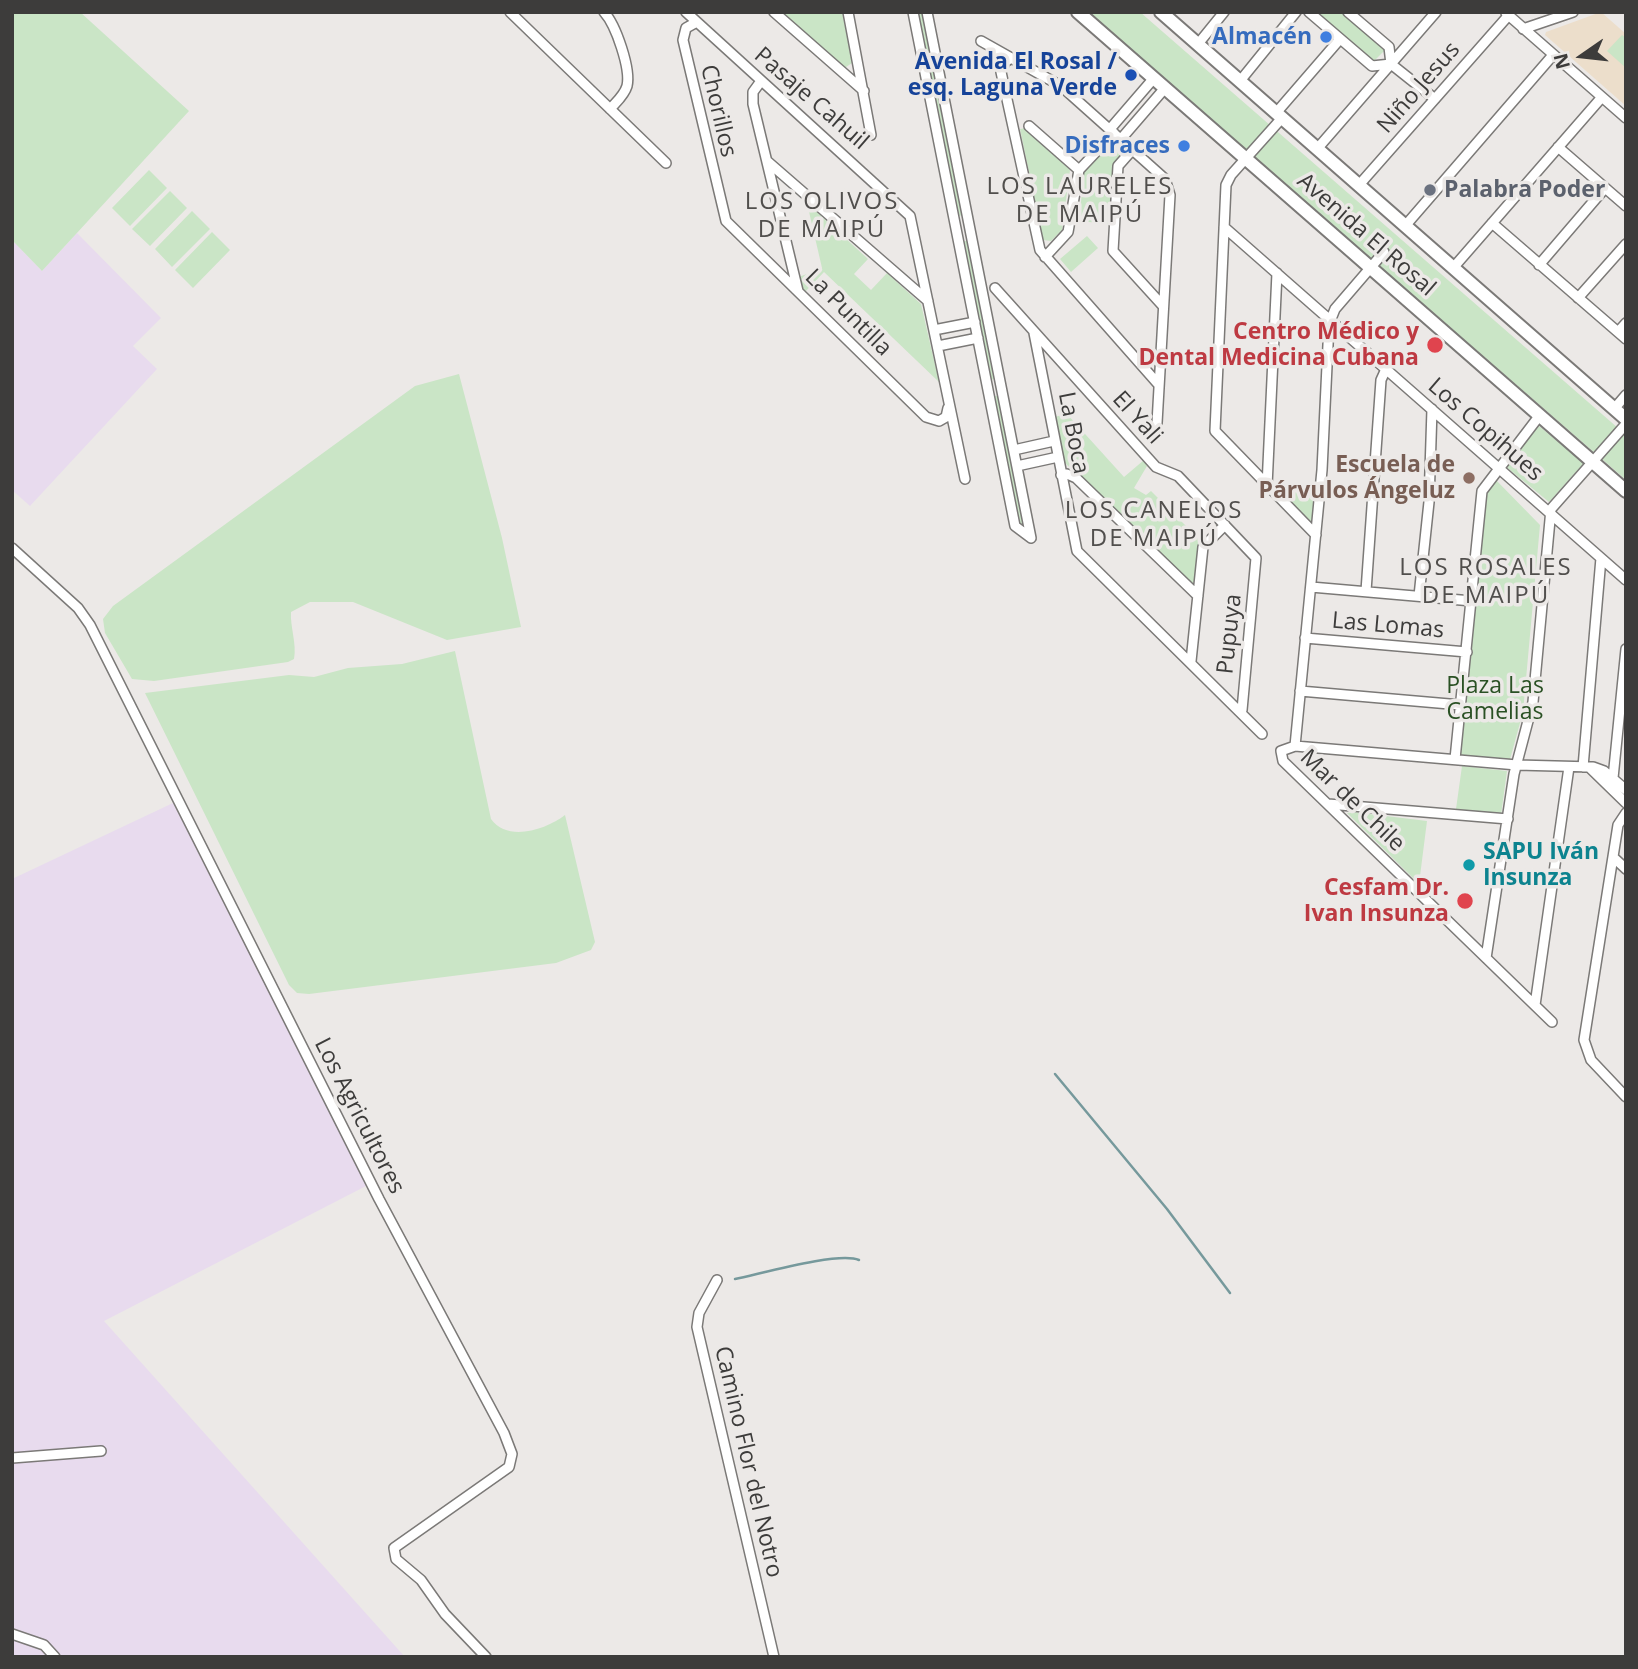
<!DOCTYPE html>
<html>
<head>
<meta charset="utf-8">
<style>
  body { margin:0 }
  #map { position:relative; width:1638px; height:1669px; overflow:hidden; background:#ece9e7; font-family:"Open Sans",sans-serif }
  canvas { display:block }
  .frame { position:absolute; inset:0; border:14px solid #3d3c3b; pointer-events:none }
  .north { position:absolute; left:1547px; top:21px; width:70px; height:70px; -webkit-text-stroke:5px #ece9e7; paint-order:stroke; rotate:256deg; font-size:19px; font-weight:700; line-height:28px; text-align:center; color:#3d3c3b }
  .north::after { content:''; display:block; margin:auto; width:24px; height:32px; background:#3d3c3b; clip-path:polygon(50% 0,100% 100%,50% 72%,0 100%) }
</style>
</head>
<body>
<div id="map">
<canvas width="1638" height="1669"></canvas>
<div class="frame"></div>
<div class="north">N</div>
</div>
<script>
const context = document.querySelector('canvas').getContext('2d');
context.lineJoin = 'round';
function fill(path, color) {
  context.fillStyle = color;
  context.fill(path, 'evenodd');
}
function trace(path, color, width, dash) {
  context.strokeStyle = color;
  context.lineWidth = width;
  context.lineCap = dash ? 'butt' : 'round';
  context.setLineDash(dash || []);
  context.stroke(path);
}
function write(font, color, halo, rows, align = 'center') {
  context.font = font + ' "Open Sans",sans-serif';
  context.lineWidth = 7;
  context.setLineDash([]);
  context.textBaseline = 'middle';
  context.strokeStyle = halo;
  context.fillStyle = color;
  for (const [text, x, y, turn = 0] of rows) {
    context.save();
    context.translate(x, y);
    context.rotate((+turn || 0) * Math.PI / 180);
    context.textAlign = isNaN(turn) ? turn : align;
    if (halo) context.strokeText(text, 0, 0);
    context.fillText(text, 0, 0);
    context.restore();
  }
}
const industrial = new Path2D(`
  M77,233L161,318L133,346L157,369L30,506L12,490V240L42,271Z
  M173,803L270,988L366,1186L104,1321L405,1657H12V879Z`);
const education = new Path2D(`
  M1601,12L1626,34V106L1545,35L1546,32Z`);
const green = new Path2D(`
  M12,12H80L189,111L42,271L12,240Z
  M778,12H842L852,63L843,69Z
  M917,12H922L962,215L959,216Z
  M1086,12H1140L1626,435V480Z
  M1315,12H1341L1385,50L1373,62Z
  M1622,35L1626,38V68L1607,51Z
  M1027,128L1070,170L1062,230L1051,241L1043,240L1020,129Z
  M1114,141L1125,151L1113,168L1110,224L1079,221L1084,172Z
  M149,170L167,188L130,226L112,208Z
  M170,191L187,208L150,246L132,229Z
  M807,203L868,259L854,274L871,290L887,273L921,304L939,382L824,272L805,292L800,287L799,277L822,268Z
  M192,211L210,229L172,267L155,249Z
  M212,232L230,250L193,288L175,270Z
  M1087,236L1098,248L1071,272L1060,259Z
  M963,241H967L994,379L990,380Z
  M459,374L502,538L521,627L447,640L353,602H310L291,612C290,627 297,644 294,659L288,662L154,681L132,679L105,633L103,619L113,606L415,386Z
  M994,396H998L1024,527L1020,523Z
  M1067,414L1124,477L1144,460L1147,466L1134,488L1146,495L1151,491L1202,542L1198,547L1196,580L1193,583L1188,582L1065,463L1054,417Z
  M1539,426L1584,463L1549,502L1505,466Z
  M1495,479L1540,525L1523,712L1509,763L1458,757L1486,491Z
  M1281,492L1314,493L1312,523L1308,521Z
  M455,651L491,819C508,843 547,829 565,815L595,942L591,950L556,963L309,994L297,993L289,985L145,693L289,675L314,677L348,668L402,664Z
  M1462,766L1507,771L1501,815L1456,809Z
  M1353,812L1427,821L1419,884L1347,813Z`);
const stream = new Path2D(`
  M1055,1074L1167,1209L1230,1293
  M735,1279C760,1274 839,1251 859,1260`);
const street = new Path2D(`
  M510,12L666,163
  M604,12C616,25 631,69 627,86C624,96 616,102 610,109
  M686,12L910,216L965,479
  M774,12L864,91
  M848,12L871,135
  M913,12L1015,526L1031,538
  M927,12L1031,538
  M1309,12L1372,66L1391,64
  M1348,12L1389,47L1391,64L1435,99
  M1506,13L1626,118
  M695,23L686,28L683,40L726,221L926,417L939,421L946,417L948,408
  M1523,29L1573,12
  M981,41L1061,86L1165,179L1170,195L1157,423
  M1198,44L1224,12
  M1010,59L1005,62L1001,72L1040,250L1159,385
  M761,81L753,92V104L798,291
  M1240,81L1296,12
  M1276,113L1340,39
  M1282,118L1231,175L1226,185L1215,431L1316,535
  M1029,126L1079,170
  M1110,129L1154,78
  M1121,139L1165,88
  M1558,147L1626,206
  M1133,149L1118,166L1113,251L1163,306
  M1317,149L1436,12
  M767,161L928,301
  M1359,185L1508,16
  M1492,223L1626,339
  M1405,226L1553,55
  M1224,227L1626,580
  M1045,257L1068,232L1079,170L1114,133
  M1539,265L1605,188
  M1453,268L1602,97
  M995,288L1156,467L1178,476L1256,558L1242,710
  M1578,298L1626,244
  M934,330L975,322
  M1618,332L1626,323
  M1034,333L1077,551L1262,734
  M938,346L978,338
  M1614,409L1626,395
  M1014,450L1054,441
  M1017,466L1058,457
  M1061,475L1067,474L1076,478L1198,596
  M1267,486L1277,273
  M12,548L78,608L90,625L379,1199L504,1433L512,1454L509,1467L394,1548L396,1559L421,1580L445,1614L486,1657
  M1311,587L1472,601
  M1366,591L1381,380L1386,369
  M1419,596L1429,502L1432,409
  M1305,638L1467,652
  M1191,661L1203,547L1225,525
  M1300,691L1461,705
  M1295,746L1322,470L1329,324L1335,309L1384,252
  M1455,759L1482,491L1540,415
  M1583,767L1601,558
  M1589,767L1626,803
  M1613,778L1626,649
  M1328,804L1508,819
  M1626,813L1618,825L1584,1040L1591,1060L1626,1097
  M1613,857L1626,869
  M1486,958L1514,774L1533,702L1551,509L1626,424
  M1535,1005L1569,767
  M1552,1022L1283,761L1281,751L1295,746L1517,765L1593,767L1604,771L1626,790
  M717,1280L699,1313L697,1327L774,1657
  M12,1458L101,1451
  M12,1634L44,1645L55,1657`);
const secondary = new Path2D(`
  M1078,12L1626,491
  M1161,12L1626,419`);
const markers = [
  [1326,37,7,"#3f7fe0"],
  [1131,75,7,"#1a4fb4"],
  [1184,146,7,"#3f7fe0"],
  [1430,190,7,"#6b7280"],
  [1435,345,9,"#e0444e"],
  [1469,478,7,"#8d6e63"],
  [1469,865,7,"#0f9aa8"],
  [1465,901,9,"#e0444e"]
];
const shopNames = [
  ["Almacén",1312,37],
  ["Disfraces",1170,146]
];
const transitNames = [
  ["Avenida El Rosal /",1117,62],
  ["esq. Laguna Verde",1117,88]
];
const streetNames = [
  ["Niño Jesus",1419,88,-49],
  ["Pasaje Cahuil",811,99,41],
  ["Chorillos",718,111,77],
  ["Avenida El Rosal",1366,235,41],
  ["La Puntilla",848,313,45],
  ["El Yali",1137,418,48],
  ["Los Copihues",1485,430,41],
  ["La Boca",1073,433,79],
  ["Las Lomas",1388,626,5],
  ["Pupuya",1230,634,-84],
  ["Mar de Chile",1352,801,44],
  ["Los Agricultores",359,1116,63],
  ["Camino Flor del Notro",748,1462,77]
];
const worshipNames = [
  ["Palabra Poder",1444,190]
];
const healthNames = [
  ["Centro Médico y",1419,332],
  ["Dental Medicina Cubana",1419,358],
  ["Cesfam Dr.",1449,888],
  ["Ivan Insunza",1449,914]
];
const educationNames = [
  ["Escuela de",1455,465],
  ["Párvulos Ángeluz",1455,491]
];
const parkNames = [
  ["Plaza Las",1495,686],
  ["Camelias",1495,712]
];
const cultureNames = [
  ["SAPU Iván",1483,852],
  ["Insunza",1483,878]
];
const neighbourhoodNames = [
  ["LOS LAURELES",1080,187],
  ["DE MAIPÚ",1080,215],
  ["LOS OLIVOS",822,202],
  ["DE MAIPÚ",822,230],
  ["LOS CANELOS",1154,511],
  ["DE MAIPÚ",1154,539],
  ["LOS ROSALES",1486,568],
  ["DE MAIPÚ",1486,596]
];
fill(industrial, '#e8dbee');
fill(education, '#ecdecb');
fill(green, '#cae5c6');
trace(stream, '#76999c', 2.5);
trace(street, '#7b7977', 12);
trace(secondary, '#7b7977', 16);
trace(street, '#fff', 9);
trace(secondary, '#fff', 12);
for (const [x, y, r, color] of markers) {
  const dot = new Path2D();
  dot.arc(x, y, r, 0, 2 * Math.PI);
  context.fillStyle = color;
  context.fill(dot);
  trace(dot, '#ece9e7', 2.5);
}
write('bold 23px', '#366cbe', '#ece9e7', shopNames, 'right');
write('bold 23px', '#164399', '#ece9e7', transitNames, 'right');
write('23px', '#3d3c3b', '#ece9e7', streetNames);
write('bold 23px', '#5b616d', '#ece9e7', worshipNames, 'left');
write('bold 23px', '#be3a42', '#ece9e7', healthNames, 'right');
write('bold 23px', '#785e54', '#ece9e7', educationNames, 'right');
write('23px', '#2a5124', '#ece9e7', parkNames);
write('bold 23px', '#0d838f', '#ece9e7', cultureNames, 'left');
context.letterSpacing = '2px';
write('24px', '#514f4d', '#ece9e7', neighbourhoodNames);
context.letterSpacing = '0px';
</script>
</body>
</html>
